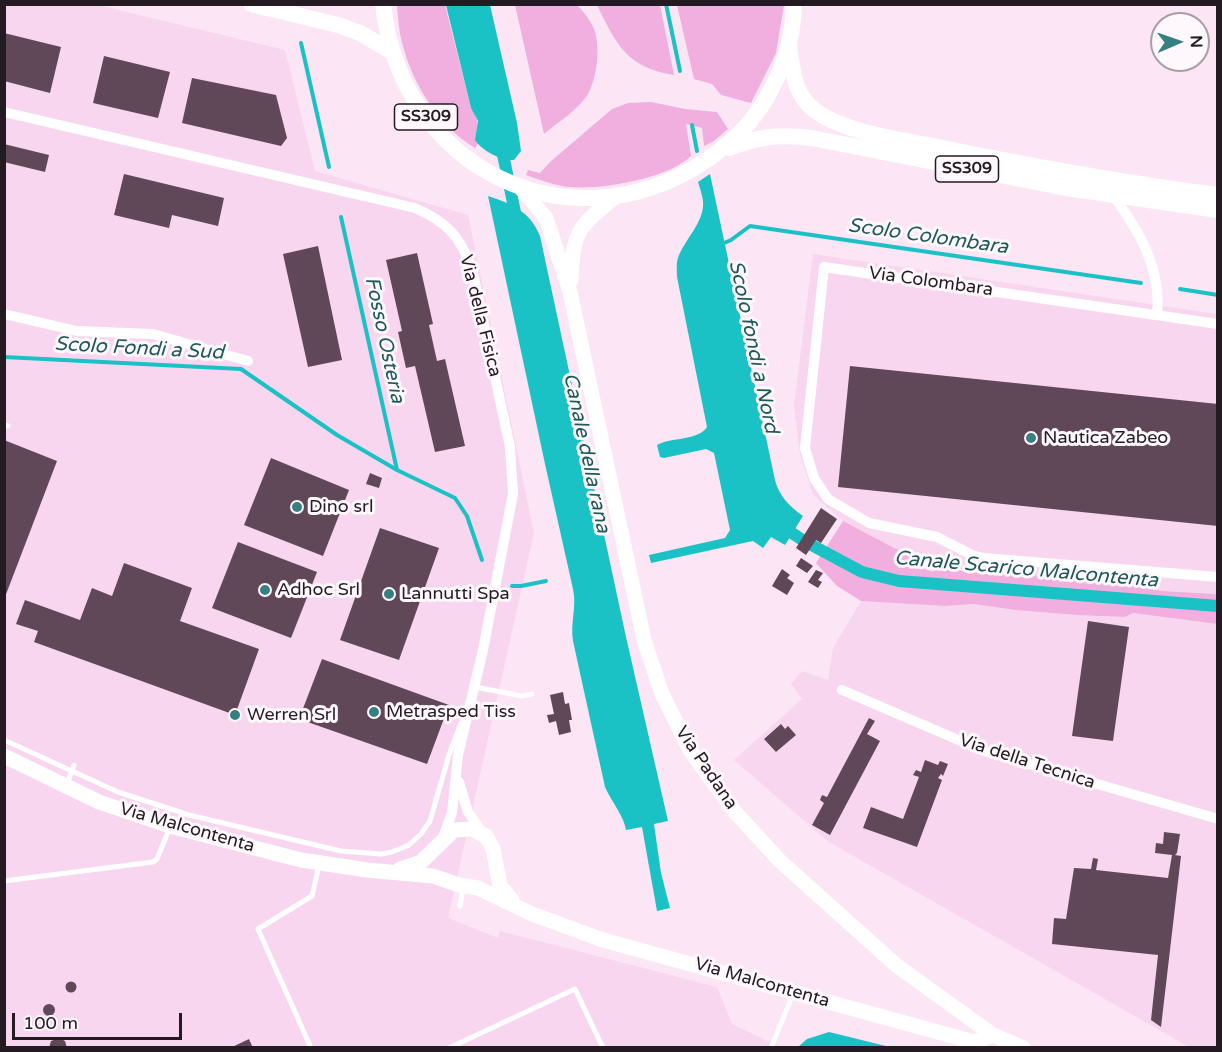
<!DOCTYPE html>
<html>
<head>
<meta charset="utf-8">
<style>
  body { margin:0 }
  #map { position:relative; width:1222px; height:1052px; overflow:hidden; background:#fce5f5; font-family:"Varela Round",sans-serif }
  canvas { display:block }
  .frame { position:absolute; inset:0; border:6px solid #241a22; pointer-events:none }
  .north { position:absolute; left:1150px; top:12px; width:60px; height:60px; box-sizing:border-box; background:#fef8fc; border:2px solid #a79fa5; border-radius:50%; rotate:88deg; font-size:16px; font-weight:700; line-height:24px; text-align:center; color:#241a22 }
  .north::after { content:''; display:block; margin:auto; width:21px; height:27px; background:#378082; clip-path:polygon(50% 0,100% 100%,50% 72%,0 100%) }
  .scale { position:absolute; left:12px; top:1013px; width:170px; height:27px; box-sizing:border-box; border:3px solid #241a22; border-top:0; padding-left:8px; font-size:18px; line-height:21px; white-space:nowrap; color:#241a22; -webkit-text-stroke:4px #fef8fc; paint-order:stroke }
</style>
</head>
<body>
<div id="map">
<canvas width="1222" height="1052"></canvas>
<div class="frame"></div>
<div class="north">N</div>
<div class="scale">100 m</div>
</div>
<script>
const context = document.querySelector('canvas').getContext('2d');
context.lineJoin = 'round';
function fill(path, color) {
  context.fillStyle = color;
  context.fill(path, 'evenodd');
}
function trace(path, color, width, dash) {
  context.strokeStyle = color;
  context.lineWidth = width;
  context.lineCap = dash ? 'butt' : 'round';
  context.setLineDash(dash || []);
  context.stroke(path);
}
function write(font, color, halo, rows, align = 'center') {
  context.font = font + ' "Varela Round",sans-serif';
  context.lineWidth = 6;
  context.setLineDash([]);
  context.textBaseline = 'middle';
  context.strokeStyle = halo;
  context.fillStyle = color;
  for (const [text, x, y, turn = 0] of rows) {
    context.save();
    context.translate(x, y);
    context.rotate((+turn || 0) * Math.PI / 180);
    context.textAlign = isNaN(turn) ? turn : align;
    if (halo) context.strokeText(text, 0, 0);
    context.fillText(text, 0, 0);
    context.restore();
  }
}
const built = new Path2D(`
  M5,5H98L285,50L315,171L468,215L534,533L448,918L498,938L500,931L717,987L732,1024L782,1048H5Z
  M813,254L1217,314V594L1163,591L1115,583L1043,576L986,574L953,568L935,567L934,572L920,567L917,560L843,521L813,495L800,454L794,406Z
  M861,601L945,606L974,604L1015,610L1077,615L1125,617L1133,613L1217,624V1047H1189L829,842L734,760L802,699L791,684L802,671L828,680L833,648Z`);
const green = new Path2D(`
  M397,5H445L471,108C484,126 472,131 478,144L475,148C440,127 413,85 403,46C399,33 398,18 397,5Z
  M515,5H577C584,12 592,22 595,32C600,50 597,76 589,92C580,109 558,122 544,134Z
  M597,5H660L674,75C627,68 616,44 597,5Z
  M677,5H784L776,53L751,103L721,95L712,84L694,79Z
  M651,102L685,109L717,112L728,129L714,141L704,146L702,128L686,124L691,156C669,179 593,192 562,186C550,184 538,179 526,175L528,170L540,173L550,162L612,109L628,103Z
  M843,521L917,560L920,567L933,572L935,567L986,574L1114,578L1115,583L1163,591L1217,594V624L1133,613L1125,617L1077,615L1015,610L974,604L945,606L861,601L837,586L816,563Z`);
const water = new Path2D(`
  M446,5H490L517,123L521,151L514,160C502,161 482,151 475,140L478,121L471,108Z
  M710,174L775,480C779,496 790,507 803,516L785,545L771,537L763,548L753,541L651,563L649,555L725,538L730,530L714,453L706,449L664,458L660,457L657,445C671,437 698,441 707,427L677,277C677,270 676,264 678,258C684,240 705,222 703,201C702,195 700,188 698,182Z
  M488,196C512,204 530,211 540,236L626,637L668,821L654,824L661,873L670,908L657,911L642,827L626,830C624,816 611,801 605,787L573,641C570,623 577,607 573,589L545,464Z
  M829,1032L890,1047H798L807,1039Z`);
const stream = new Path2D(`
  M666,4L680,71
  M301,43L329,167
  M692,125L697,151
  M341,217L397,470
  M722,244L731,240L750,226L1141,283
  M1180,289L1218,295
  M4,357L241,369L337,435L397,470L455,498L467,516L482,560
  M512,586H521L546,581`);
const canal = new Path2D(`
  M501,145L517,222
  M780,525L804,541L862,572L899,581L1218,606`);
const building = new Path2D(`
  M4,33L61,47L50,93L4,81Z
  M104,56L170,72L158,118L93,103Z
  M192,78L276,95L287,138L281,146L182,123Z
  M4,144L49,155L45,172L4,162Z
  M124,174L224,198L218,226L172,215L169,228L114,215Z
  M318,246L342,360L308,367L283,254Z
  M417,253L433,324L429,325L437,361L445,359L465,446L435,452L415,366L406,368L398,332L402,331L386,260Z
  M850,366L1218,404V526L838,487Z
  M4,440L57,461L5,597H4Z
  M271,458L349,490L323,556L244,525Z
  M370,473L382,478L379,488L366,484Z
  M821,508L837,519L821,543L816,540L806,555L796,548Z
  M380,528L439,548L399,660L340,640Z
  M238,542L317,572L291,638L212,608Z
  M801,558L813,566L807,573L796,566Z
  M124,563L192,588L180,621L259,649L235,715L34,642L38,631L16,624L25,600L80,620L92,588L112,596Z
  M782,569L790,575L787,578L794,583L787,595L772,586Z
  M816,570L823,573L818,580L822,582L818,588L808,582Z
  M1088,621L1129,627L1113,741L1072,736Z
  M322,659L449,705L427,764L299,719Z
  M563,692L565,704L569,703L572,720H569L571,732L559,735L556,721L549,723L547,715L554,714L550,695Z
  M869,718L875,721L867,734L880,741L830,835L812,825L824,803L820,800L822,795L827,797Z
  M781,724L785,729L788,726L796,735L776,752L764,739Z
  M925,760L938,765L940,761L948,764L943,776L941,774L938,778L942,780L917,847L863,828L871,807L903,819L919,777L913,775L916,770L921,772Z
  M1164,832L1180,834L1177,853L1175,855L1181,856L1161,1027L1151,1020L1158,955L1052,944L1054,918L1066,919L1074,868L1091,869L1093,858L1098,859L1096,870L1168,878L1172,855L1155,853L1156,843L1163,844Z
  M65.5 987a5.5 5.5 0 1 1 11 0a5.5 5.5 0 1 1-11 0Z
  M43 1010a6 6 0 1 1 12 0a6 6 0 1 1-12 0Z
  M59,1038L65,1041L67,1048H49L51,1041Z
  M249,1039L253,1048H230Z`);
const lane = new Path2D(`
  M4,425L8,426
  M475,687L522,696L532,694
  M4,740L118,792L189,815L341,851L381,854L392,852L409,845L421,834L430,821L449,755L461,723
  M66,786L74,765
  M4,881L153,862L157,859L170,827
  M460,906L463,888
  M311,1048L258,929L312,896L319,865
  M449,1048L575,989L603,1048
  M771,1048L793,994`);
const street = new Path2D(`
  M4,112L415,208C447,222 460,236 472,269L510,447L513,494L483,650L458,755L452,813L443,837
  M1113,195C1139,231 1162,269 1157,315
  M4,314L77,331L153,334L248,361
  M1218,324L824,267L805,448L814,478L828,499L869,523L937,537L974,556L984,558L1218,577
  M842,690L984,751L1218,819
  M459,782L468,812L482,832`);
const secondary = new Path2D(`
  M519,186L546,218L570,292L644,640L662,694L690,750L735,812L780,861L896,965L993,1035L1023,1048
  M571,280C573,231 578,227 615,197
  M4,756L99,802L170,826L301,860L367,870L433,876L459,885L478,888L532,914L603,940L974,1042L993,1035
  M400,869L421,862L454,830L472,829L486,836L489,841L493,849L500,886L512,900`);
const primary = new Path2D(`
  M251,4L338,25L360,33L391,51
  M383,4C402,183 596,260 731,141C769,108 793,55 794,4
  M789,46C793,70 793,91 812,108C839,132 903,140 938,147C1030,166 1124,183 1218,195
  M729,148C760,136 779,134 812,138L1066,188L1218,210`);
const markers = [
  [1031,438,6,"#378082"],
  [297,507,6,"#378082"],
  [265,590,6,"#378082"],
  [389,594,6,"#378082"],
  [374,712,6,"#378082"],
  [235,715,6,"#378082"]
];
const shields = [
  [426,117,63],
  [967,169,63]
];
const shieldNames = [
  ["SS309",426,117],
  ["SS309",967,169]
];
const streetNames = [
  ["Via Colombara",931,282,8],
  ["Via della Fisica",480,316,76],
  ["Via della Tecnica",1027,762,18],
  ["Via Padana",706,768,56],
  ["Via Malcontenta",187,828,16],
  ["Via Malcontenta",762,983,16]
];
const poiNames = [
  ["Nautica Zabeo",1043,438],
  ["Dino srl",309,507],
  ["Adhoc Srl",277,590],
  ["Lannutti Spa",401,594],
  ["Metrasped Tiss",386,712],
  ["Werren Srl",247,715]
];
const waterNames = [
  ["Scolo Colombara",928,237,8],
  ["Fosso Osteria",384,340,78],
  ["Scolo fondi a Nord",753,347,78],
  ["Scolo Fondi a Sud",139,349,3],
  ["Canale della rana",586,453,78],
  ["Canale Scarico Malcontenta",1026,570,5]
];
fill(built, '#f9d6ef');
fill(green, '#f0afde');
fill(water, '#1ac2c6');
trace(stream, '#1ac2c6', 4);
trace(canal, '#1ac2c6', 12);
fill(building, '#604859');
trace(lane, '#fff', 5);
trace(street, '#fff', 10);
trace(secondary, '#fff', 15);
trace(primary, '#fff', 16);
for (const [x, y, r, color] of markers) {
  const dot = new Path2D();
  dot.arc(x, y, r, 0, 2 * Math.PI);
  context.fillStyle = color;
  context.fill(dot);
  trace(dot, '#fef8fc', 2);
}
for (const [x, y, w] of shields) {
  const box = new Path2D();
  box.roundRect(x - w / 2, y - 13, w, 26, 4.5);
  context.fillStyle = '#fef8fc';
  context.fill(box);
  trace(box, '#241a22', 1.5);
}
write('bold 16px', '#241a22', null, shieldNames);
write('18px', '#241a22', '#fef8fc', streetNames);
write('18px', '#241a22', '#fef8fc', poiNames, 'left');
write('italic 20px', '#1d595b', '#fef8fc', waterNames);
</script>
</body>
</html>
